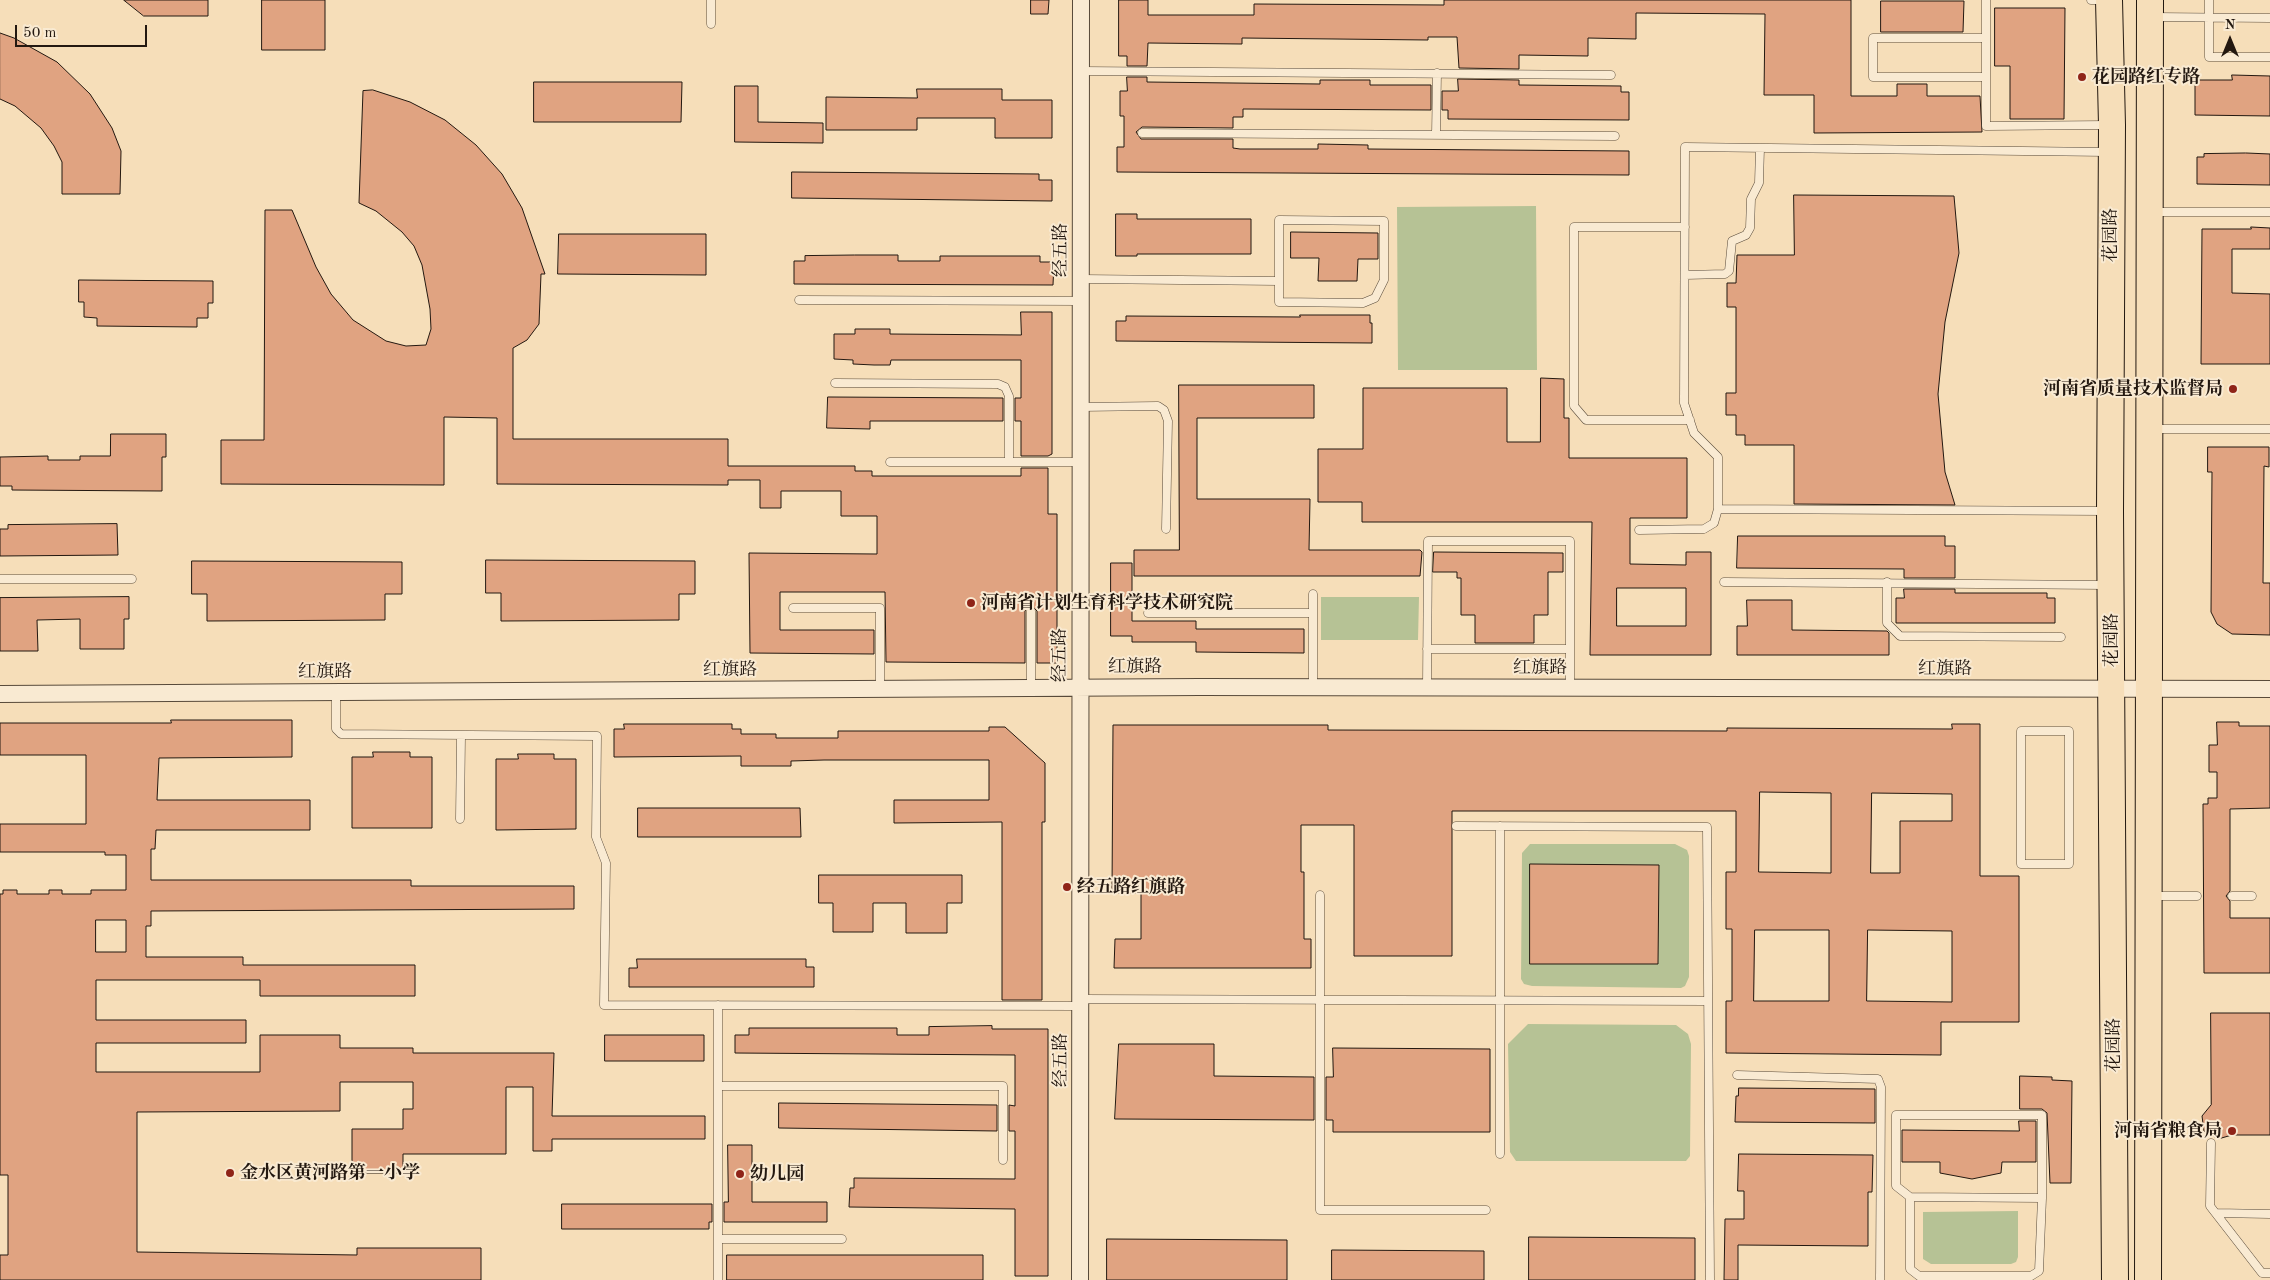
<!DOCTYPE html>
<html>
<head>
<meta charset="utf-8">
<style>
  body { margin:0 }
  #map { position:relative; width:2270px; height:1280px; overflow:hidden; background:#f6deb9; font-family:"Old Standard TT",serif }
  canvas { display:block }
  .north { position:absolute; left:2205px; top:15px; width:50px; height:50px; -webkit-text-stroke:4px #f9ead2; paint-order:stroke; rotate:0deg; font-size:14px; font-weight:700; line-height:20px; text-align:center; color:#231810 }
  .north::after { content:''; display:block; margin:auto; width:18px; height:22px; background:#231810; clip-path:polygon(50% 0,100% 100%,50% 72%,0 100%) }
  .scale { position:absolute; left:15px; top:25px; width:132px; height:22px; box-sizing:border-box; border:2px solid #231810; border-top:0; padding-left:6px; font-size:15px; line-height:18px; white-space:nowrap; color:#231810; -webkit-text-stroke:4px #f9ead2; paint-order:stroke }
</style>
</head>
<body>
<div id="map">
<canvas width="2270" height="1280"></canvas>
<div class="north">N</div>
<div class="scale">50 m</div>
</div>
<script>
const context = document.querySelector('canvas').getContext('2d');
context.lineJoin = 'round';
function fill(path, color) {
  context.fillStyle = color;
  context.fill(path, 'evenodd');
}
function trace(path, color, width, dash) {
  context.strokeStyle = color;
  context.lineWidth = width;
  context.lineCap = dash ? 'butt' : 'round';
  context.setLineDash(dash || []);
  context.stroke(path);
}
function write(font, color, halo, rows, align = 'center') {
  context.font = font + ' "Old Standard TT","Noto Serif SC",serif';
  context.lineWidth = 4;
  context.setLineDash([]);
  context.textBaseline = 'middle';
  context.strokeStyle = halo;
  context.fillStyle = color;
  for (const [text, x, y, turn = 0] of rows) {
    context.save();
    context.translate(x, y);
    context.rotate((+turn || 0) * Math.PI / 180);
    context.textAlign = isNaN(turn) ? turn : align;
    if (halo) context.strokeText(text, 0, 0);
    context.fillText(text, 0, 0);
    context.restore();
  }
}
const green = new Path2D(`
  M1536,206L1537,370H1398L1397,207Z
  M1321,597H1419L1418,640H1321Z
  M1530,844H1675L1687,850L1689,856V977L1685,986L1681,988L1532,986L1524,984L1521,979L1522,853ZM1530,864L1658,865V964H1530Z
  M1528,1024L1676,1025L1688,1034L1691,1044L1690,1156L1686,1161H1516L1510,1152L1508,1044Z
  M2018,1211V1257L2016,1262L2011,1264H1931L1923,1259V1212Z`);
const building = new Path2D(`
  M124,0H208V16H144Z
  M262,0H325V50H262Z
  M1031,0H1049L1048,14H1031Z
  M1119,0H1148V15H1254V4L1444,5V0H1851V96H1897V84H1927V96H1980L1982,132L1814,133V95H1764L1765,14L1636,13V39L1588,38V56L1519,55V69L1459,68L1457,37H1428V40L1242,38V44L1148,43L1147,66H1127V56H1119Z
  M1881,1H1964L1963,32H1881Z
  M1995,8H2065L2064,119H2010V66H1995Z
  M0,33L14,38L57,62L90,94L112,128L121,151L120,194H62V162L54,146L41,128L15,106L0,99Z
  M2232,75L2270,76V116L2195,115V80H2232Z
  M1127,77H1147V82L1320,84V80H1370V85H1431V110L1243,109V117H1233V128L1142,127L1136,132L1141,139H1233V148L1240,149H1318V144L1368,145V149L1629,151V175L1117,172V147H1124V116H1120V91H1127Z
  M1458,79L1519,80V85L1621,86V92H1629V120L1448,119V110H1442V91H1458Z
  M534,82H682L681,122H534Z
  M735,86H758V122L823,123V143L735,142Z
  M917,89H1002V100H1052V138H995V118H917V130H826V97L917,98Z
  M373,90L410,102L445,120L476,145L502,174L522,208L545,274H541L539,324L527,340L513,348V439H728V466H855V471H872V476H1021V468H1048V514H1057V663H1037V611L1031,605L1028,606L1025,611V663L886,662L885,592H780V630H874V654L750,653L749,553L877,554V516H841V491H781V508H760V480H728V485L497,484V418L444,417V485L221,484V440H264L265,210H292L316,267L331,294L353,320L386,341L406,346L426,345L431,329L430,309L422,265L414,246L402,232L376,211L359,203L363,91Z
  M2246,153L2270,154V185L2197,184V157H2204V154Z
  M792,172L1039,174V180H1052V201L792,198Z
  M1794,195L1954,196L1959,253L1945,322L1938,394L1945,472L1955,505L1794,504V445H1745V435H1736V415H1726V393H1736V307H1727V283H1736L1737,255H1794Z
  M1116,214H1137V219H1251V254H1137V256H1116Z
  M2251,227L2270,228V249H2232V293L2270,294V364H2201L2202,229H2251Z
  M1291,232L1378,233V259H1358L1357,281H1318L1319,258H1291Z
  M559,234H706V275L558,274Z
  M855,255H898V261H940V256H1040V262H1054L1053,285L794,284V261H805V256Z
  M79,280L213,281V303H208V318H197V327L97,326V318L84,317V302H79Z
  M1021,312H1052V454L1048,456H1021V421H1015V398H1021V360H891L890,365H874L853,364V360L834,359V334H855V329H890V334L1021,335Z
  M1300,315H1370V323H1372V343L1116,341V321H1126V316L1300,317Z
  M1541,378L1564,379V418H1569V458H1687V518H1630V564L1686,565V552H1711V655H1590L1592,522H1362V502H1318V449H1363V388H1507V442H1540ZM1617,588H1686V626H1617Z
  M1179,385H1314V418H1197V499H1310L1309,550H1420L1422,552L1420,576H1134V550H1179Z
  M828,397L1003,398V421H870V429L827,428Z
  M111,434H166V457H162V491L12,490V486H0V457L48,456V460H80V456H110Z
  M2208,447H2269V467L2264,466L2263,583H2270V635L2232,634L2217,624L2211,612L2212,472H2208Z
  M117,524L118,555L0,556V529H8V525Z
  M1738,536H1945V546H1955V578H1904V569L1737,568Z
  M1434,552L1563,553V572H1548V615H1534V643H1475V615H1461V578H1457V572H1433Z
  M486,560L695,561V594H679V620L501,621V593H486Z
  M192,561L402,562V594H385V620L207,621V594H192Z
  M1111,563H1132V621H1196V629H1304V653L1196,652V642H1132V636H1111Z
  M1904,589H1955V593H2047V598H2055V623H1896V598H1904Z
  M129,597V619H124V649H80V619L37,620L38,651H0V598Z
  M1747,600H1792V630L1887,631L1889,633V655H1737V626H1747Z
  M171,720H292V757L159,758L157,800H310V830H156L155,849H151V880H411V886H574V909L151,911V926H146V957H243V965H415V996H260V980H96V1020H246V1043H96V1072H260V1035H340V1048H413V1053H554L552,1116H705V1139H552V1151H533V1087H506V1154H403V1173H352V1129H403V1109H413V1082H340V1111L137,1112V1252L357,1255V1248H481V1280H0V1255H8V1175H0V894H3V890H17V894H49V890H62V894H91V890H126V855H105V852H0V824H86V755H0V723H171ZM96,920H126V952H96Z
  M2217,722H2239V726H2270V808L2230,809V891L2226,896L2230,901V918H2270V973H2204L2203,804H2208V798H2217V772H2209V745H2217Z
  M624,724H732V729H741V734H776V738H838V731H989V727H1005L1045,763V822H1042V1000H1002V822L894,823V800H989V760H824L791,761V766H741V756L614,757V729H624Z
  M1952,724H1980V876H2019V1022H1941V1055L1726,1053V1001H1732V929H1726V872H1736V811H1452V956H1354V825H1301V872H1304V939H1311V968H1114L1115,939H1141V893H1112L1113,725H1328V730L1727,731V728L1952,729ZM1760,792L1831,793V873L1759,872ZM1872,793L1952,794V821H1900V873H1871ZM1755,930H1829V1001H1754ZM1868,930L1952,931V1002L1867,1001Z
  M373,752H410V757H432V828H352V757H373Z
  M518,754H554V759H576V829L496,830V759H518Z
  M638,808H800L801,837H638Z
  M1530,864L1659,865L1658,964H1530Z
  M819,875H962V903H947V933H906V903H873V932H833V903H819Z
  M637,959H806V967H814V987H629V968H637Z
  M2211,1013H2270V1135H2232L2218,1139L2204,1131L2202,1116L2211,1105Z
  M992,1026V1029H1048V1276H1015V1209L849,1207L850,1188H854V1178L1015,1179V1131H1009V1105L1015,1106V1055L735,1053V1035H749V1028H897V1035H929V1027Z
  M605,1035H704V1061H605Z
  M1119,1044H1214V1076L1314,1077V1120L1115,1119Z
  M1333,1048L1490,1049V1132H1333V1120H1326V1077H1333Z
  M2020,1076L2052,1077V1080L2072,1081L2071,1183H2050L2047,1113L2042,1109H2020Z
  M1739,1088L1875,1089V1123L1735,1122L1736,1096H1738Z
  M779,1103L997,1105V1131L779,1128Z
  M2019,1121H2036V1162H2002L2001,1173L1972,1179L1940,1173V1162H1902V1130L2019,1131Z
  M728,1145H752V1202H827V1222H724V1202H728Z
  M1739,1154L1873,1155L1872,1192H1868V1246L1738,1245V1280H1724L1725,1219H1744V1191H1738Z
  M562,1204H712V1222H709V1229H562Z
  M1529,1237L1695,1238V1280H1529Z
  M1107,1239L1287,1240V1280H1107Z
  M1332,1250L1484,1251V1280H1332Z
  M727,1255H983V1280H727Z`);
const service = new Path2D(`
  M1986,0V126L2108,125
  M2091,0H2106
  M2209,0V57H2270
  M2154,17L2270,18
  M711,24V0
  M1986,38H1873V77H1986
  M1081,71L1611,75
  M1142,133L1615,136
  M1436,135L1437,73
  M2152,212H2270
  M1279,220L1384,221V280L1375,298L1363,303L1279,302Z
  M1685,227H1574V406L1586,420H1690
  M1685,275L1725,274L1729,271L1732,241L1746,235L1750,228L1751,199L1759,183L1760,148
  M1081,279L1279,281
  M799,300L1081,301
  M835,383L998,384L1005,387L1009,396V462
  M1080,407L1158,406L1164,410L1168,421L1166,529
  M2152,429H2270
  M890,462H1080
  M2106,511L1718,509V457L1694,433L1684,403L1685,147L2107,152
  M1639,530L1704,529L1714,523L1718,509
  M0,579H132
  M1724,582L2107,585
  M1887,582V623L1900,636L2061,637
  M793,608H880V689
  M1148,613H1313
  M1427,649H1570
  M1313,687V594
  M1031,688V611
  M1427,688L1428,541H1570V688
  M336,692V729L341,734L597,736L596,837L606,863L604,1005L1081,1006
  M2021,731H2069V864H2021Z
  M460,819L461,735
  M1456,826L1707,827L1710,1280
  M1500,826V1154
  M1320,895V1210H1486
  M2152,896H2197
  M2232,896H2252
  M1081,999L1708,1001
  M718,1005V1280
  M1737,1075L1878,1079L1881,1087L1880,1280
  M718,1086H1003V1160
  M1896,1115H2042V1198L1910,1197L1896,1186Z
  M2211,1143L2210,1206L2262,1273H2270
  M1910,1197V1269L1919,1276H2031L2039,1271L2042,1198
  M2216,1213L2270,1214
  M718,1239H842`);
const minor = new Path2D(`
  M0,694L1200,687L2270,689
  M1080,1280L1081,0`);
const primary = new Path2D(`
  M2109,0L2112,125L2110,511L2115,1280
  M2148,1280L2150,0`);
const markers = [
  [2082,77,5,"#8f2418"],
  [2233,389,5,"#8f2418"],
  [971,603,5,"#8f2418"],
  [1067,887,5,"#8f2418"],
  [2232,1131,5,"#8f2418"],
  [230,1173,5,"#8f2418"],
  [740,1174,5,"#8f2418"]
];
const poiNames = [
  ["花园路红专路",2092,77],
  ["河南省质量技术监督局",2223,389,"right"],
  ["河南省计划生育科学技术研究院",981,603],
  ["经五路红旗路",1077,887],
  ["河南省粮食局",2222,1131,"right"],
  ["金水区黄河路第一小学",240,1173],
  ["幼儿园",750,1174]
];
const streetNames = [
  ["花园路",2111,235,-90],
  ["经五路",1061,250,-90],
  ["花园路",2112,640,-90],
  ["经五路",1060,655,-90],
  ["红旗路",1135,667],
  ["红旗路",1540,668],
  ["红旗路",1945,669],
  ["红旗路",730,670],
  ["红旗路",325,672],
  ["花园路",2114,1045,-90],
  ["经五路",1061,1060,-90]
];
fill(green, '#b6c295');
fill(building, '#e0a381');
trace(building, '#231810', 1);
trace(service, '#584a3a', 9);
trace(minor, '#584a3a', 18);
trace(primary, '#231810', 28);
trace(service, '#f9ead2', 8);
trace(minor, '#f9ead2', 16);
trace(primary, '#f6deb9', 26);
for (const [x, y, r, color] of markers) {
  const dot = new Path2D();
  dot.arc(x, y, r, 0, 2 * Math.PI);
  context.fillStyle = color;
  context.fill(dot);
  trace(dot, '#f9ead2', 2);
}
write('bold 18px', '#231810', '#f9ead2', poiNames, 'left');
write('18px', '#231810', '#f9ead2', streetNames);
</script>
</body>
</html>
